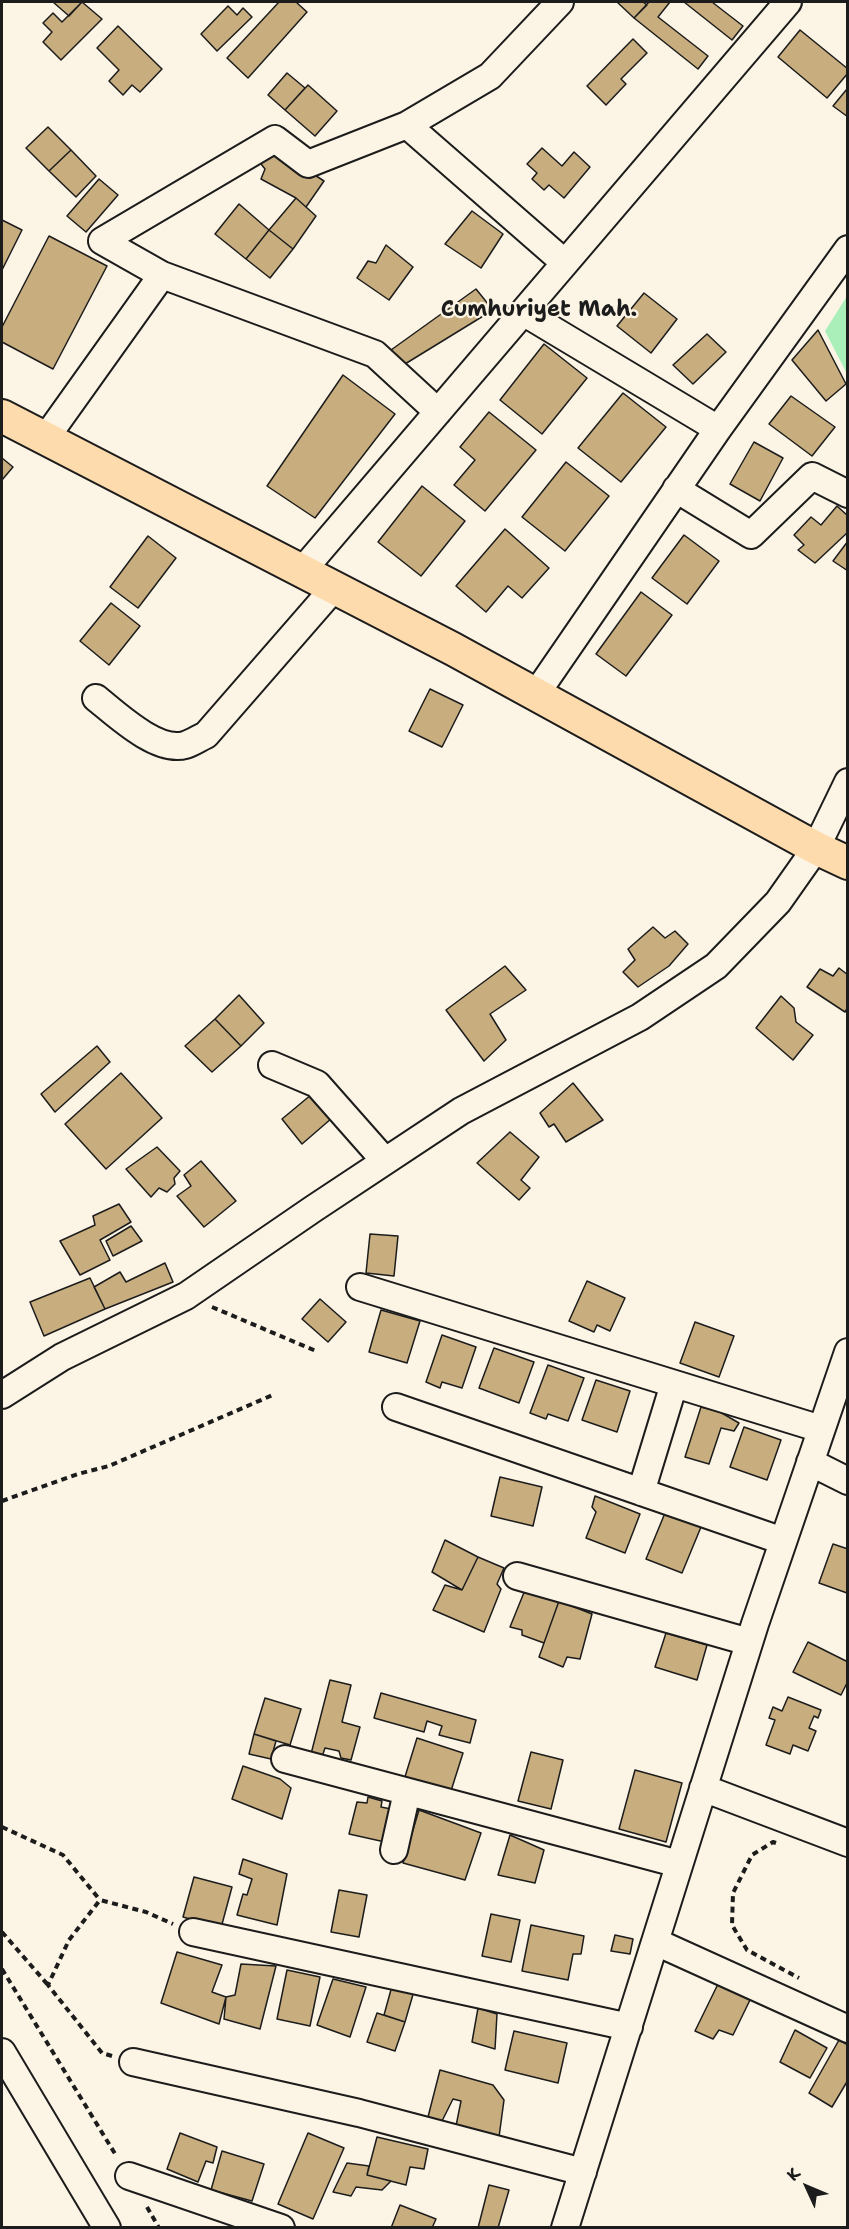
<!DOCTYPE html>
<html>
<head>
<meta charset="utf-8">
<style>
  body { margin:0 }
  #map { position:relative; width:849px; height:2229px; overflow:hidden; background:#fcf5e5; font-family:"Shantell Sans",sans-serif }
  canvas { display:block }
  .frame { position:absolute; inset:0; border:3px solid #1c1c1c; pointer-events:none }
  .north { position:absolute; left:777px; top:2157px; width:60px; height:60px; -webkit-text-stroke:4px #fcf5e5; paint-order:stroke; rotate:314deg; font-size:16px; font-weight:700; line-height:24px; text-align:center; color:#1c1c1c }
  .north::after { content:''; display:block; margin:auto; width:21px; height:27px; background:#1c1c1c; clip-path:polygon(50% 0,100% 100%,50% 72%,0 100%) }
</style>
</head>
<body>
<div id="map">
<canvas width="849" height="2229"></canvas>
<div class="frame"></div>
<div class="north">K</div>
</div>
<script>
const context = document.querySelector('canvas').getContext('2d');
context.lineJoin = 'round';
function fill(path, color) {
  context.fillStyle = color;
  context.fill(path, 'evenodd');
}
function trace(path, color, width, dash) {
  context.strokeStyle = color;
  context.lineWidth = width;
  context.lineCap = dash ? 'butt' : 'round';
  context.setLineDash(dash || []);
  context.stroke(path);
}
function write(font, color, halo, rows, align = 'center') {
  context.font = font + ' "Shantell Sans",sans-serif';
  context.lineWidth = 4.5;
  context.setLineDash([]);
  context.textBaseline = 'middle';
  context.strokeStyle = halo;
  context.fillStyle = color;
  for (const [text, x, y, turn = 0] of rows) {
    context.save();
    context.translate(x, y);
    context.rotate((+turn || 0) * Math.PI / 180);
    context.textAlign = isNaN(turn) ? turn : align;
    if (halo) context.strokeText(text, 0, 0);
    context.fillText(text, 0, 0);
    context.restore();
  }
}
const green = new Path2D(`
  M847,296H848L847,374L825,331Z`);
const building = new Path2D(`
  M53,2H82L69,16Z
  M82,2L102,19L61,60L43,42L52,32L43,23L53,13L62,22Z
  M279,2H296L307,12L248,78L227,58Z
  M617,2H643L647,5L634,18Z
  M649,2H670L658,17L708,56L698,69L634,18Z
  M684,2H712L743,26L732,40Z
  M228,6L237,15L243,8L252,17L217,51L201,34Z
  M118,26L162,69L140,92L132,85L123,95L109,81L119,70L97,48Z
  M800,30L848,69V73L827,98L778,57Z
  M633,39L647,53L621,79L626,84L606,105L587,86Z
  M287,73L305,88L285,110L268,95Z
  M308,85L337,111L315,136L285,110Z
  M847,89L848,90V117L833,106Z
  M48,127L71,150L49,171L26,148Z
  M542,148L562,166L574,152L590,167L564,198L549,185L544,190L532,179L537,173L527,164Z
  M71,150L96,176L76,197L49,171Z
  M278,151L324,181L306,207L296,198L261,179L265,169L257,159Z
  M99,179L118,195L86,232L67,216Z
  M296,198L316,216L293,249L269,230Z
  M239,204L269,230L246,259L215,234Z
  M472,211L503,234L481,268L445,244Z
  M2,220L22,230L2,270Z
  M269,230L293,249L270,278L246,259Z
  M49,236L107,266L53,369L2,342V327Z
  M386,245L413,267L389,300L357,278L368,261L376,263Z
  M476,289L493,310L405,364L391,350Z
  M644,293L677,319L651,353L617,326Z
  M818,330L846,384L826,401L792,360Z
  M707,334L726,352L693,384L673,365Z
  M544,344L587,378L542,434L500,400Z
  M343,375L395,414L315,518L267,486Z
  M623,393L666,427L621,482L578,448Z
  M791,396L835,427L812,456L769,424Z
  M489,412L536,450L485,511L454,485L475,460L460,447Z
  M754,442L783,458L760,501L730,484Z
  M2,458L13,467L2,480Z
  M566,462L609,496L565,551L522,517Z
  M422,486L465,521L421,576L378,542Z
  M837,506L848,516V532L815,563L798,550L804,545L794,535L811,517L821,525Z
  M505,529L549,568L522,598L508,586L486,612L456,586Z
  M684,535L719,561L687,604L652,578Z
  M148,536L176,558L138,608L110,587Z
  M848,541V571L833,561Z
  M641,592L672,615L626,676L596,654Z
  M111,603L140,626L109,665L80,641Z
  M430,689L463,705L442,747L409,731Z
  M653,927L665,938L675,931L688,944L669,966L638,987L623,972L635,960L628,949Z
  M505,966L526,990L490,1014L506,1040L484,1061L446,1010Z
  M839,968L848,975V1007L845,1012L807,987L820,969L833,976Z
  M239,995L264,1023L241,1046L215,1019Z
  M781,996L794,1008L796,1022L813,1035L793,1060L756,1028Z
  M215,1019L241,1046L212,1072L185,1046Z
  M97,1046L110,1062L55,1112L41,1094Z
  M121,1073L162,1118L106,1169L65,1124Z
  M573,1083L603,1120L566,1142L554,1124L549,1127L540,1113Z
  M312,1094L332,1118L302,1144L282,1119Z
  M510,1132L539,1157L521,1180L530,1188L519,1200L477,1163Z
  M157,1147L180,1171L174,1178L175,1184L167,1192L159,1188L151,1197L126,1169Z
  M201,1161L236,1201L204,1227L177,1196L191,1186L184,1175Z
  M119,1204L131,1222L100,1240L110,1260L80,1275L60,1241L95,1225L93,1216Z
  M131,1226L142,1241L113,1256L106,1241Z
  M370,1234L398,1236L394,1276L366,1273Z
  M165,1263L173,1282L105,1309L94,1287L120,1272L126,1282Z
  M90,1278L105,1309L44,1336L30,1302Z
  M587,1281L625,1298L610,1331L597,1325L594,1332L569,1321Z
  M320,1299L346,1322L328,1342L302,1319Z
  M381,1310L420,1321L407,1363L369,1352Z
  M695,1322L734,1336L719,1377L680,1363Z
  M442,1335L476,1347L462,1388L442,1382L440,1388L426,1382Z
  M494,1348L534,1362L519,1403L479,1388Z
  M548,1365L584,1378L568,1421L548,1414L546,1419L530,1413Z
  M596,1380L630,1391L617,1432L582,1420Z
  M701,1407L720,1412L739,1423L734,1431L721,1428L709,1464L685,1457Z
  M744,1427L781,1440L767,1480L730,1467Z
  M500,1477L542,1487L533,1526L491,1516Z
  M595,1496L640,1514L625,1553L586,1538L596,1512L592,1507Z
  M665,1513L701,1527L682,1573L646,1559Z
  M445,1540L478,1557L462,1590L432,1572Z
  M833,1544L848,1549L847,1593L819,1583Z
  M478,1557L504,1568L497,1584L501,1589L484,1632L433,1610L445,1585L462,1590Z
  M525,1590L559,1601L544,1643L522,1635V1630L510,1627Z
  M559,1601L592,1614L580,1659L567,1657L563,1667L539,1657Z
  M666,1633L707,1645L697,1680L655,1667Z
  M808,1642L848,1662V1681L841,1695L793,1672Z
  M330,1680L351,1685L342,1722L360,1727L351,1760L341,1758L339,1751L325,1748L322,1757L311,1754Z
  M381,1693L476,1720L470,1743L439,1735L442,1726L427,1721L424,1732L374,1718Z
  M788,1697L821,1710L818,1718L814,1716L809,1728L816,1731L808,1751L793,1745L790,1754L766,1745L775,1720L769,1718L773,1707L782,1711Z
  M265,1698L301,1709L290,1745L254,1734Z
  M254,1734L276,1741L271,1759L249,1754Z
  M417,1738L463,1753L450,1794L404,1780Z
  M531,1752L563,1760L551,1809L518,1801Z
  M243,1766L280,1779L291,1788L282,1819L232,1799Z
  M635,1770L682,1783L666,1842L619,1829Z
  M368,1797L382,1801L381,1807L396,1810L385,1842L349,1834L357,1802L367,1803Z
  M419,1810L481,1833L465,1880L403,1863Z
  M510,1835L544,1850L535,1883L498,1875Z
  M243,1859L287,1874L277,1925L237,1915L243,1894L247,1895L252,1879L239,1874Z
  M194,1877L232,1887L221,1928L183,1917Z
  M339,1890L367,1895L359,1937L331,1932Z
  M491,1914L520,1920L511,1962L482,1956Z
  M531,1925L584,1936L581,1954H573L568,1980L522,1971Z
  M615,1935L633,1939L630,1954L611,1951Z
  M177,1952L222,1965L212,1992L226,1997L219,2024L161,2003Z
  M241,1964L276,1966L260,2029L224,2019L226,1997L235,1995Z
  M287,1970L320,1977L310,2026L277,2019Z
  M333,1979L366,1987L350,2037L317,2025Z
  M718,1984L750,2000L733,2035L719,2030L713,2039L695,2031Z
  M392,1986L414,1991L405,2022L384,2015Z
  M478,2008L497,2014L495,2049L472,2042Z
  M377,2013L405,2022L395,2051L367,2042Z
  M795,2030L827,2048L810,2078L780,2062Z
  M514,2031L567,2043L558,2083L505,2070Z
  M839,2040L848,2045V2080L832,2107L809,2093Z
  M440,2070L493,2085L504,2100L499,2137L456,2126L461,2101L453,2099L442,2121L428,2117Z
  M180,2133L217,2147L213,2163L206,2161L198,2182L167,2169Z
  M308,2133L344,2148L313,2219L278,2204Z
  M377,2137L428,2149L424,2169L410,2167L406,2185L367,2175Z
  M222,2151L264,2164L252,2201L211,2190Z
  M347,2163L369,2166L367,2175L391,2181L382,2190L356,2187L351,2196L333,2192Z
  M489,2185L509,2190L498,2228H478Z
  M400,2205L436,2219L432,2228H391Z`);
const path = new Path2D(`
  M212,1307L316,1351
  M2,1501L78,1474L109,1466L275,1394
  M2,1827L63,1855L100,1900
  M776,1843L773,1842L752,1855L733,1893L732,1925L747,1950L799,1978
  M2,1932L48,1985
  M2,1969L117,2157
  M112,2056L102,2053L48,1985L69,1940L100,1900L146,1912L173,1924
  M147,2207L159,2228`);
const minor = new Path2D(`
  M407,125L490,76L560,2
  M523,312L718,429
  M438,412L375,354L162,275L102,241L275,139L308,164L407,125L565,263
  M45,439L162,275
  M676,489L751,535L812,476L848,494
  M302,571L788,2
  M536,694L718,429L848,249
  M96,698C116,714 157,753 185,745C192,743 199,738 206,735L334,588
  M272,1065L317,1084L385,1161
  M360,1287L821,1429
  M2,1395L62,1357L186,1296L313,1209L461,1111L640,1017L716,966L778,902L816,848L848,782
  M396,1407L783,1541
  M810,1462L848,1481
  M641,1492L674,1384
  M517,1576L749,1642
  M285,1759L679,1864
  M703,1788L848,1843
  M394,1850L407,1792
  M193,1932L629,2027
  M656,1942L848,2029
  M2,2052L107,2228
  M133,2062L359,2113L583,2172
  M129,2176L281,2228
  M565,2228L755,1624L848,1352`);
const major = new Path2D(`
  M2,416L453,649L816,848L848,863`);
const districtNames = [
  ["Cumhuriyet Mah.",539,310]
];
fill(green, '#aaefba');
fill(building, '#c8ae7f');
trace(building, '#1c1c1c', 1.5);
trace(minor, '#1c1c1c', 30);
trace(major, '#1c1c1c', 36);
trace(path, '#1c1c1c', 4, [6, 4.5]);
trace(minor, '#fcf5e5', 26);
trace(major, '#fedbac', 32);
write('bold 22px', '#1c1c1c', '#fcf5e5', districtNames);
</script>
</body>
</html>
